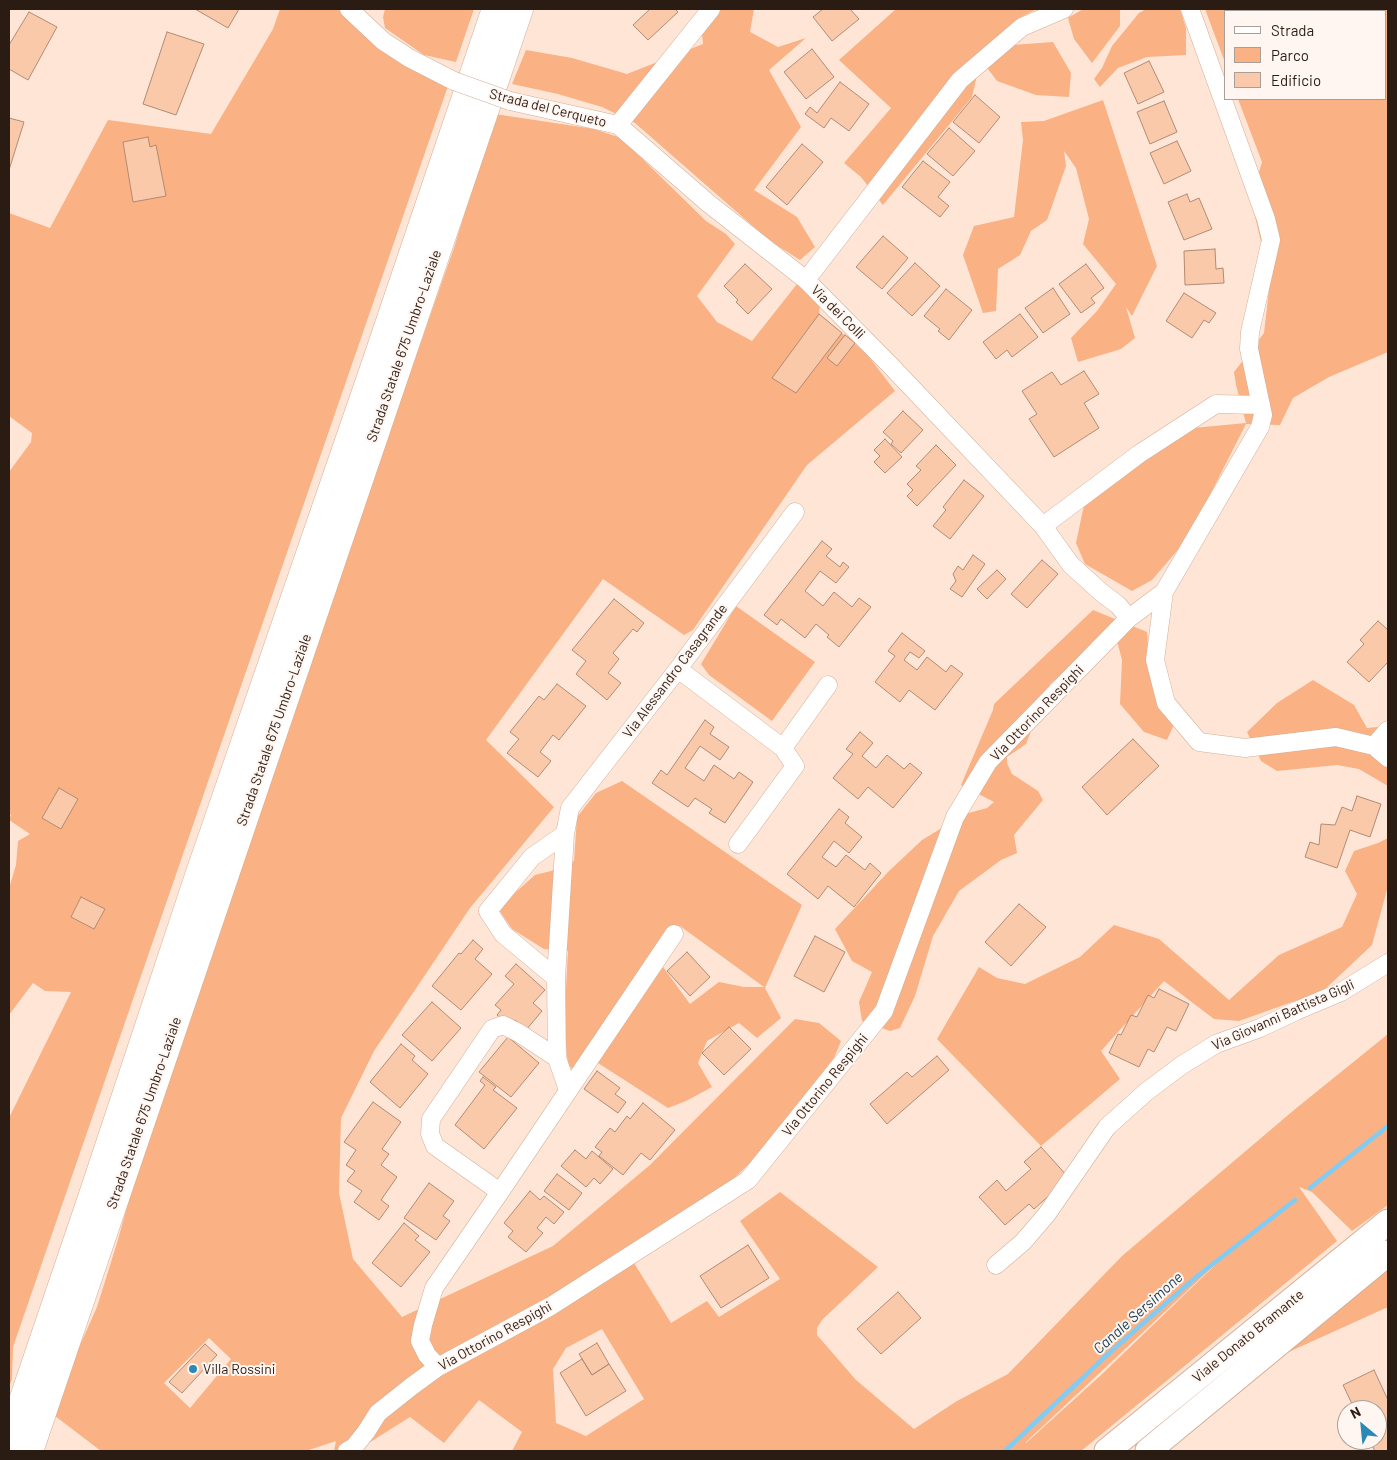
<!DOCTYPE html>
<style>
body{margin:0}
#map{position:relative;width:1397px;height:1460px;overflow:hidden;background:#ffe5d6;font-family:Barlow,sans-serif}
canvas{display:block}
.frame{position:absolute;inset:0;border:10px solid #2b1c13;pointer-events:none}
.legend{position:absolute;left:1224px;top:10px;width:162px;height:90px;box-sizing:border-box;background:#fff6f1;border:1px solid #aa9f98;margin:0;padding:6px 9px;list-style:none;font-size:15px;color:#2b1c13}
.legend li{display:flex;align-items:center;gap:10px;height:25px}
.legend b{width:25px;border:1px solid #aa9f98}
.north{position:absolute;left:1337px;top:1400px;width:50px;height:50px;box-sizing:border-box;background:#fff6f1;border:1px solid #aa9f98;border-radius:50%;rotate:332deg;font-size:14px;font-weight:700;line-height:20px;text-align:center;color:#2b1c13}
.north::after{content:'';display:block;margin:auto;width:18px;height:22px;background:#2a89b5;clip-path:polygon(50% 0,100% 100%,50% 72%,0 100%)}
</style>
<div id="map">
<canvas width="1397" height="1460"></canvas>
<div class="frame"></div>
<ul class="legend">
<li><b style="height:6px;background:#fff"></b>Strada</li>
<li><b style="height:14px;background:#fab183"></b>Parco</li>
<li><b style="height:14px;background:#fac9aa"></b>Edificio</li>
</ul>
<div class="north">N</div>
</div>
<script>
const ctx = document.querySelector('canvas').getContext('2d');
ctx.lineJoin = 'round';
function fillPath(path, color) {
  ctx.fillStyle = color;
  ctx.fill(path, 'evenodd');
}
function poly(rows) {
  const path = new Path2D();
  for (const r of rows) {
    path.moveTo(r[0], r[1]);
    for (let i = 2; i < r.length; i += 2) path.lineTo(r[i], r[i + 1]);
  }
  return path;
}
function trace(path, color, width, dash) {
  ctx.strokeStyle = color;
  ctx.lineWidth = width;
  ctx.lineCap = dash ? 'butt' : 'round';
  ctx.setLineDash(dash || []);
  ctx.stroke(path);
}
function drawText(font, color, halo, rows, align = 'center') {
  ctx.font = font + ' Barlow,sans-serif';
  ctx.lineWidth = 4;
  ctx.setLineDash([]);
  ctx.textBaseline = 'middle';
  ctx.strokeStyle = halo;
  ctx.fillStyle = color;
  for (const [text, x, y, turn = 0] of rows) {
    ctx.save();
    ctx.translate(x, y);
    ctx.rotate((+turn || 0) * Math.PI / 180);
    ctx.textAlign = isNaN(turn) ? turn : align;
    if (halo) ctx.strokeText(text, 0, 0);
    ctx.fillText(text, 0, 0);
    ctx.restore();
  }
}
fillPath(poly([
 [280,9,341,9,449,83,13,1347,12,1379,9,1387,9,1118,71,992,45,991,33,983,9,1015,9,908,10,885,16,865,18,841,30,834,9,820,11,815,9,813,9,472,31,442,32,433,9,416,9,213,50,228,108,120,211,134,273,29],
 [385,9,474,9,456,62,424,55,385,28,383,17],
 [720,9,754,9,750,32,778,47,806,38,769,70,801,127,754,190,797,217,815,247,800,260,770,241,635,123,602,107,558,94,512,84,526,50,572,58,627,74,703,44,702,33],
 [896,9,1037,9,1019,18,983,49,972,97,883,205,861,177,844,163,891,108,839,60],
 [1083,9,1120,9,1120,26,1092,63,1074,39,1068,18],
 [1146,9,1180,9,1186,28,1186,55,1147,57,1118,68,1100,87,1094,79,1102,68,1112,46,1139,13],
 [1205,9,1388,9,1388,352,1329,377,1293,398,1280,425,1246,424,1188,538,1152,580,1132,591,1085,564,1076,543,1084,505,1109,485,1193,428,1246,423,1236,385,1234,372,1264,333,1270,281,1251,199,1262,162,1238,99,1386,99,1386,11,1226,11,1226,65],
 [1053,42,1071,73,1069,97,1036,95,997,81,985,65,1012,45],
 [1103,100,1157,266,1132,316,1126,307,1135,338,1121,349,1078,362,1071,338,1097,311,1116,284,1083,244,1089,219,1076,168,1064,151,1066,166,1047,220,1031,231,1020,255,998,269,996,311,983,313,963,255,974,226,1014,217,1023,140,1021,122,1044,121],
 [495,114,594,129,621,138,706,221,726,234,735,244,697,296,717,322,752,341,797,284,820,305,819,314,866,353,895,391,807,465,693,630,684,635,603,579,486,740,554,807,470,908,374,1051,341,1118,339,1193,353,1259,402,1317,553,1246,650,1165,795,1019,819,1023,841,1041,834,1058,752,1161,727,1185,634,1263,671,1323,707,1301,719,1317,780,1279,740,1221,780,1192,878,1267,822,1320,817,1328,817,1335,856,1380,914,1429,957,1401,1008,1374,1122,1256,1294,1110,1388,1034,1388,1205,1352,1231,1312,1192,1299,1187,1337,1241,1081,1451,512,1451,522,1432,479,1400,444,1443,410,1417,356,1451,334,1451,336,1441,306,1451,101,1451,55,1416,73,1361,97,1307,117,1243,165,1070,454,248],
 [1235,1246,1100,1376,1026,1443,1026,1442],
 [602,1329,644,1399,586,1436,556,1423,553,1369,566,1348],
 [209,1338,231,1359,190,1408,164,1383],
 [736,606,815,662,772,721,709,675,701,664],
 [1093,610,1147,632,1150,671,1175,722,1167,740,1144,732,1120,704,1122,660,1117,641,1090,650,1050,684,1026,744,1007,757,1007,763,1012,774,1038,791,1043,800,1014,835,1017,853,1001,860,959,891,933,936,915,996,900,1028,890,1031,862,1021,859,1002,872,972,852,961,835,929,888,872,922,840,965,814,987,808,994,802,961,785,993,710,994,704],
 [1313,680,1354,705,1367,728,1388,726,1388,786,1359,769,1337,765,1277,771,1261,761,1247,732,1277,703],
 [622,781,802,905,765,988,781,1018,757,1038,739,1023,707,1041,698,1063,712,1087,686,1101,668,1108,598,1063,663,967,690,1004,719,982,744,987,764,987,680,926,668,929,574,1070,568,1065,564,1024,568,951,544,949,512,929,499,910,508,899,535,875,551,871,574,861,577,817,596,793],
 [1388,838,1388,886,1372,945,1323,991,1239,1021,1214,1019,1164,981,1101,1051,1120,1079,1041,1146,937,1039,979,967,997,978,1025,984,1080,957,1114,925,1159,939,1229,1000,1279,955,1342,927,1357,894,1345,871,1354,851,1378,843],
 [1388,1262,1388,1307,1282,1355]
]), '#fab183');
trace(poly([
 [1310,1188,1388,1126],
 [1005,1451,1108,1354,1195,1278,1295,1200]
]), '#82ccf4', 4.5);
const building = poly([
 [195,9,239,9,228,28,195,9],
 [650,9,675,9,678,12,648,40,633,25,650,9],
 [823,9,850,9,859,19,832,41,813,17,823,9],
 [29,12,57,27,28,80,9,69,9,45,29,12],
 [167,32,204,44,176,115,143,104,167,32],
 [812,49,834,77,806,99,784,72,812,49],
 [1149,61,1164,92,1138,104,1124,73,1149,61],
 [840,82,869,104,849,131,831,118,824,128,805,114,810,107,817,113,840,82],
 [975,95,1000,117,979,143,953,122,975,95],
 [1164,101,1177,132,1150,144,1137,112,1164,101],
 [9,118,24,122,9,170,9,118],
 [949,128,975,151,953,176,927,154,949,128],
 [148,137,150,147,156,145,166,196,133,202,123,142,148,137],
 [1177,141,1191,171,1164,184,1150,153,1177,141],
 [802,144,823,162,787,205,766,187,802,144],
 [923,161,950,182,938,197,949,206,940,217,902,187,923,161],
 [1187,194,1190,202,1199,198,1212,229,1184,240,1168,202,1187,194],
 [883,236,908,258,882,289,856,267,883,236],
 [1215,249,1216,269,1223,268,1224,283,1185,285,1184,251,1215,249],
 [915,263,940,286,912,316,887,293,915,263],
 [745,264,772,289,748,314,736,302,738,300,724,286,745,264],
 [1086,264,1104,288,1091,298,1095,303,1081,313,1059,284,1086,264],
 [1053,288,1070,314,1043,333,1025,308,1053,288],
 [946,289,972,310,949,340,938,331,940,329,924,316,946,289],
 [1184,293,1216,313,1209,323,1204,320,1192,338,1166,321,1184,293],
 [819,314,842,333,796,393,772,378,819,314],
 [1020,314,1038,337,1012,357,1007,350,996,359,983,342,1020,314],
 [845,335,855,343,837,366,827,358,845,335],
 [1084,371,1099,394,1084,403,1099,428,1054,457,1029,419,1037,414,1022,391,1052,372,1061,385,1084,371],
 [903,411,923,430,901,453,891,444,893,441,883,432,903,411],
 [885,439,902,457,885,473,874,462,880,456,874,450,885,439],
 [936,445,956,465,917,506,907,496,913,490,907,484,921,470,916,466,936,445],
 [964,480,984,496,950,539,933,526,946,510,943,507,964,480],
 [822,541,832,549,826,556,840,567,843,562,849,567,836,583,820,571,805,591,823,606,834,592,852,607,859,598,871,607,839,647,827,637,829,635,816,624,805,638,781,619,777,625,764,615,822,541],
 [973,555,985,564,962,597,950,589,956,581,953,574,958,566,963,570,973,555],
 [1042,560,1058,574,1027,608,1011,594,1042,560],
 [997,570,1006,579,987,599,977,589,997,570],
 [614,599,644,623,637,632,633,629,613,653,619,659,608,673,621,683,607,700,576,674,586,661,572,650,614,599],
 [1378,621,1388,630,1388,662,1369,682,1347,662,1364,644,1360,640,1378,621],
 [902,633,925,651,919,658,910,652,904,660,917,670,927,657,946,672,951,665,963,674,935,710,909,690,900,702,875,682,895,656,888,651,902,633],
 [557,684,586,706,559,740,553,735,540,752,551,761,538,777,507,753,519,739,510,732,539,696,544,700,557,684],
 [705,720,714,727,710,734,729,747,720,760,700,746,685,768,704,781,714,765,734,779,739,772,753,782,725,823,709,813,712,809,695,798,688,807,652,783,661,770,667,775,705,720],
 [860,732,873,743,862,756,876,768,887,755,904,769,910,763,922,773,893,808,868,787,858,799,833,778,853,754,846,749,860,732],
 [1133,739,1159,766,1107,815,1082,787,1133,739],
 [59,788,78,799,61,829,42,818,59,788],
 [1357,796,1381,804,1370,837,1350,830,1337,868,1305,857,1310,842,1319,845,1321,824,1335,825,1342,807,1352,811,1357,796],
 [839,809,849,817,845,823,862,837,849,853,834,841,822,857,836,867,846,855,865,870,870,863,881,873,854,907,828,886,818,899,787,874,839,809],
 [81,897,105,909,94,929,71,917,81,897],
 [1019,904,1046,927,1011,966,985,942,1019,904],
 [815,936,845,952,824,992,794,976,815,936],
 [473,940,483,949,475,959,492,974,461,1010,432,986,459,953,461,954,473,940],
 [687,952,710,977,690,996,667,971,687,952],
 [516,964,545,990,533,1003,542,1011,526,1030,515,1020,510,1026,497,1015,501,1010,495,1005,514,984,505,976,516,964],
 [1159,989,1189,1004,1176,1031,1167,1027,1154,1052,1148,1049,1139,1067,1109,1053,1118,1034,1121,1035,1131,1015,1137,1017,1148,995,1154,998,1159,989],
 [432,1002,461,1028,432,1061,402,1035,432,1002],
 [729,1027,751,1049,724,1075,702,1053,729,1027],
 [508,1037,539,1063,511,1097,479,1072,508,1037],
 [401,1044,415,1056,412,1060,428,1074,400,1108,370,1082,401,1044],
 [937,1056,949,1070,887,1124,870,1104,907,1072,912,1077,937,1056],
 [597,1071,620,1088,615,1094,626,1102,618,1113,584,1089,597,1071],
 [483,1077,496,1087,493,1090,517,1108,484,1149,455,1125,485,1085,480,1081,483,1077],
 [373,1102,401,1122,382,1149,389,1154,381,1165,397,1177,381,1200,389,1206,379,1220,354,1202,362,1191,347,1181,355,1171,346,1165,356,1150,344,1142,373,1102],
 [643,1103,675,1130,650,1160,641,1153,623,1175,599,1156,602,1152,595,1147,610,1128,615,1132,627,1116,630,1119,643,1103],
 [1041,1147,1069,1178,1034,1209,1029,1204,1005,1225,979,1197,997,1180,1006,1191,1031,1169,1024,1162,1041,1147],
 [575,1150,586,1159,592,1151,613,1169,600,1184,594,1178,586,1187,561,1166,575,1150],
 [557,1174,582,1193,569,1210,544,1191,557,1174],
 [429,1183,454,1201,443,1216,450,1221,436,1240,404,1218,429,1183],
 [530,1191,540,1200,544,1196,564,1212,554,1224,546,1217,537,1228,543,1233,526,1252,508,1237,513,1231,504,1223,530,1191],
 [404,1223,419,1236,415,1240,430,1252,401,1287,372,1263,404,1223],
 [748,1245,769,1278,721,1308,700,1276,748,1245],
 [898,1292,921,1318,881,1354,857,1329,898,1292],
 [597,1343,609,1364,592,1375,579,1354,597,1343],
 [205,1344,217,1355,182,1393,169,1382,205,1344],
 [582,1359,592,1375,609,1364,626,1391,586,1416,560,1373,582,1359],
 [1374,1370,1388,1400,1388,1451,1375,1451,1369,1440,1377,1440,1377,1410,1355,1410,1343,1385,1374,1370]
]);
fillPath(building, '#fac9aa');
trace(building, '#b18b74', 1);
const street = poly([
 [349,9,383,41,409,58,454,81],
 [510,101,618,125,708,203,806,280,890,365,1043,526,1071,565,1102,593,1118,605,1129,618],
 [618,125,711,9],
 [806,280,960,80,1022,27,1064,9],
 [1043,526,1139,454,1216,404,1261,405],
 [1164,592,1155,660,1166,703,1199,742,1245,748,1336,737,1374,746,1388,758],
 [678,669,783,748,828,685],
 [1374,746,1388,730],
 [738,844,795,766,783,748],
 [556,978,503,934,488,911,532,857,565,834],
 [568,1090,557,1058,556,978,565,834,570,808,678,669,795,512],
 [500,1192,435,1146,430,1134,431,1119,492,1029,503,1025,519,1033,557,1058],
 [996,1265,1023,1242,1047,1214,1107,1127,1146,1092,1182,1065,1216,1044,1260,1028,1296,1011,1341,992,1388,963],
 [438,1367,427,1355,420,1341,423,1325,434,1288,500,1192,674,934],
 [347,1451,354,1447,366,1432,378,1413,412,1386,438,1367,551,1306,748,1180,884,1011,955,817,988,762,1129,618,1164,592,1260,427,1263,415,1249,349,1250,332,1271,240,1266,219,1190,9]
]);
const secondary = poly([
 [1107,1451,1388,1222],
 [1148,1451,1388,1253]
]);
const highway = poly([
 [9,1442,92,1198,200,873,375,366,496,9],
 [29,1451,519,9]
]);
trace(street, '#d5ae96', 19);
trace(secondary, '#d5ae96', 27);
trace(highway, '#d5ae96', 29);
trace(street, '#fff', 18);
trace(secondary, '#fff', 25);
trace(highway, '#fff', 28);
const streetBridge = poly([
 [454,81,510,101]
]);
trace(streetBridge, '#d5ae96', 19, []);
trace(streetBridge, '#fff', 18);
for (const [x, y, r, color] of [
 [193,1369,5,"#2a89b5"]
]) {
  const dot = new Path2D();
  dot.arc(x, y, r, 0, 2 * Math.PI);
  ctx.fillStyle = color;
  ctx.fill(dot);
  trace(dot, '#fff6f1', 2);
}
drawText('14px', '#2b1c13', '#fff6f1', [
 ["Strada del Cerqueto",548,108,14],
 ["Via dei Colli",838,312,45],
 ["Strada Statale 675 Umbro-Laziale",404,346,-71],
 ["Via Alessandro Casagrande",675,671,-53],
 ["Via Ottorino Respighi",1037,713,-46],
 ["Strada Statale 675 Umbro-Laziale",274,730,-71],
 ["Via Giovanni Battista Gigli",1283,1015,-24],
 ["Via Ottorino Respighi",825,1085,-51],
 ["Strada Statale 675 Umbro-Laziale",144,1113,-71],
 ["Via Ottorino Respighi",495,1336,-29],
 ["Viale Donato Bramante",1248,1336,-39]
]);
drawText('14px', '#2b1c13', '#fff6f1', [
 ["Villa Rossini",203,1369]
], 'left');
drawText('italic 15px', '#143e53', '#fff6f1', [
 ["Canale Sersimone",1138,1313,-42]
]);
</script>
